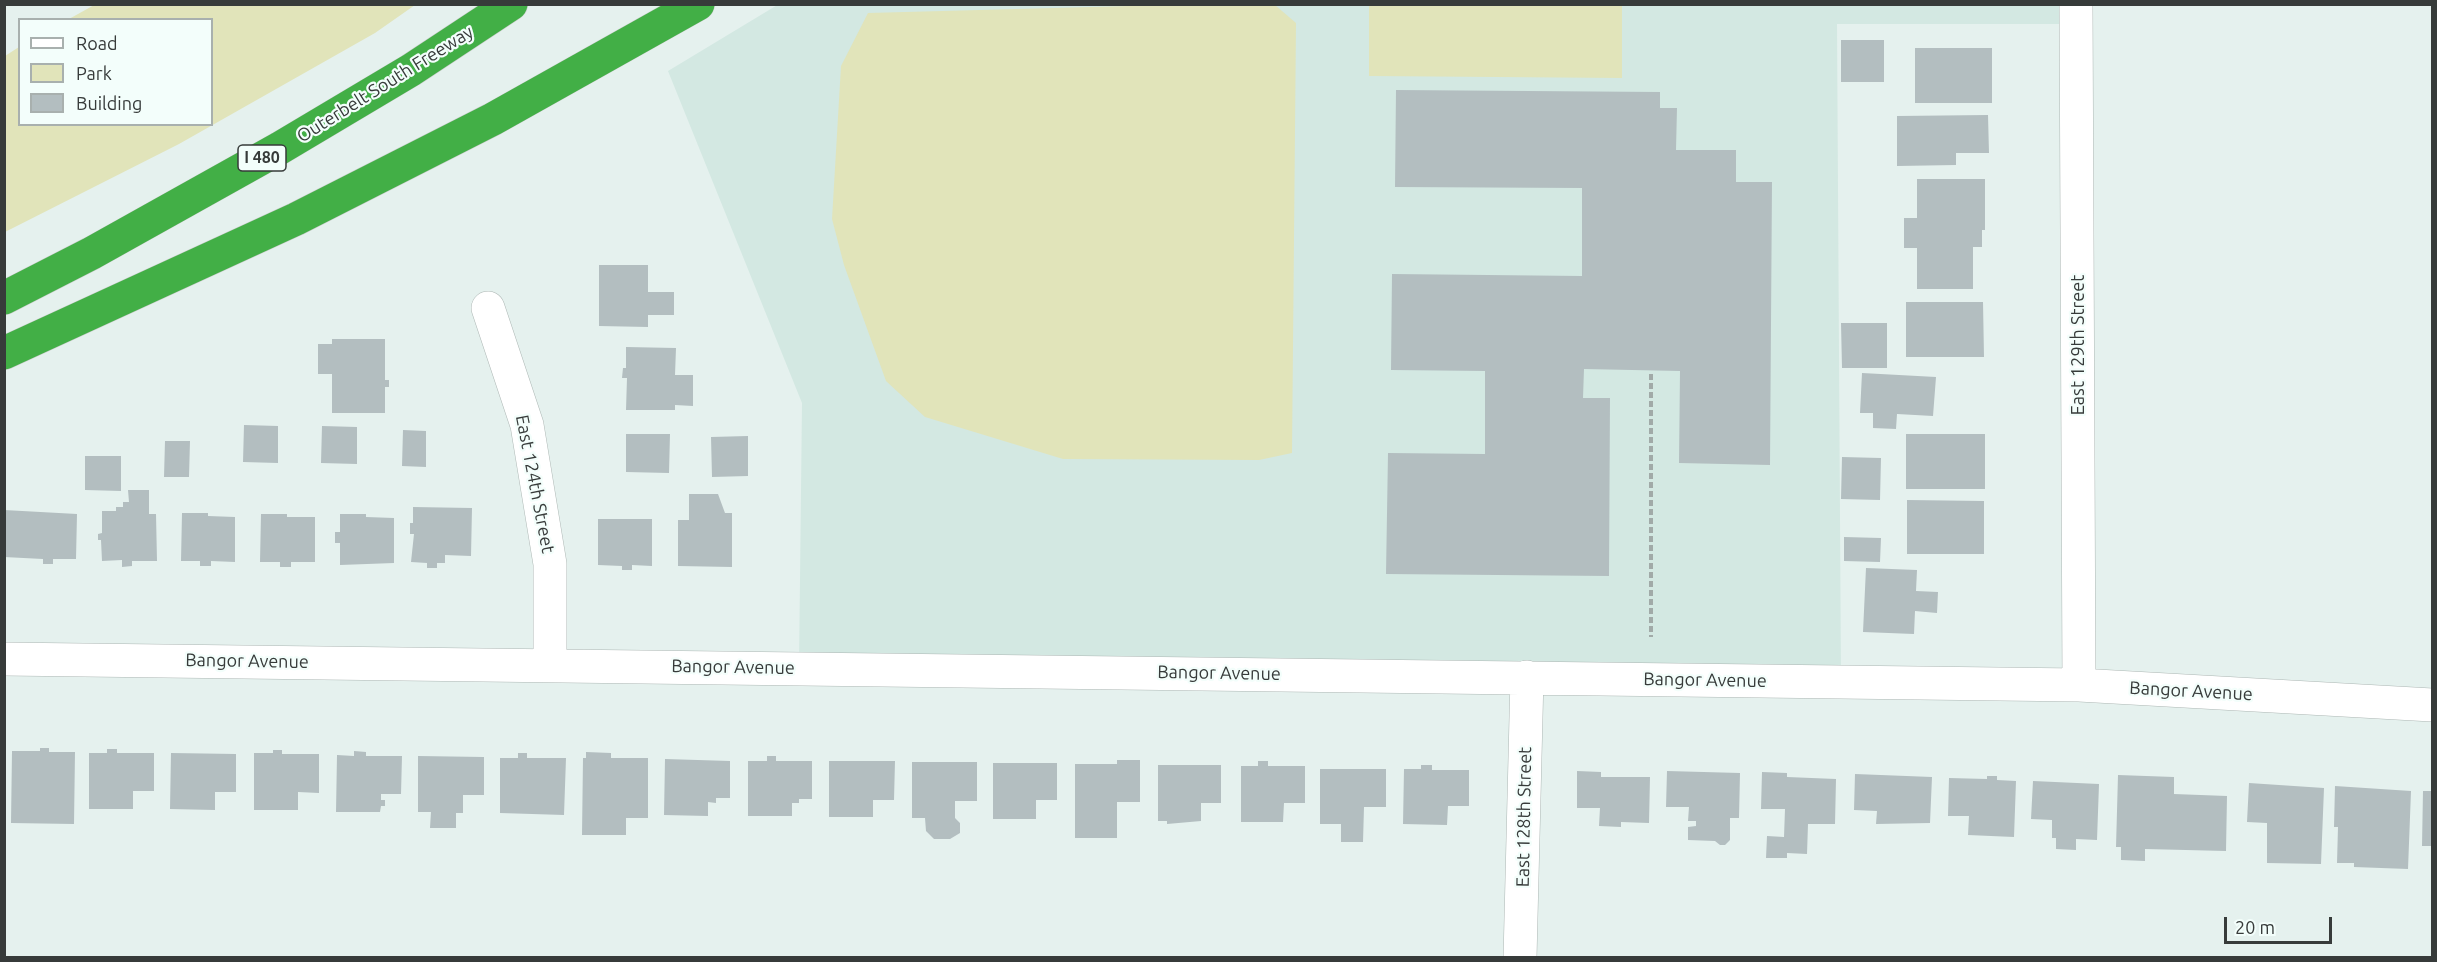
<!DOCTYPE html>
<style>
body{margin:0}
#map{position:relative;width:2437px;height:962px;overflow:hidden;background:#e5f1ee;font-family:Ubuntu,sans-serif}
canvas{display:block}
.frame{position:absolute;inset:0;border:6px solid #373b3a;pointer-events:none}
.legend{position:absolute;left:18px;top:18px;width:195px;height:108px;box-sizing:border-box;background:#f3fefb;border:2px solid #a8b0ae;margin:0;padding:8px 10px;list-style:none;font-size:18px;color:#373b3a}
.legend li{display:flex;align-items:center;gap:12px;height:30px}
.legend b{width:30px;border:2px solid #a8b0ae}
.scale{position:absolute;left:2224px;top:917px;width:108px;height:27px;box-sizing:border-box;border:3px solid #373b3a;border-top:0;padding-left:8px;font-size:18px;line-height:21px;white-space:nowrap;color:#373b3a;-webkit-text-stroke:4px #f3fefb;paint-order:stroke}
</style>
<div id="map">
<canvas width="2437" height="962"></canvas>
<div class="frame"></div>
<ul class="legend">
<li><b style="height:8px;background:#fff"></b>Road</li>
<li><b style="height:16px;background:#e1e4ba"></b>Park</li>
<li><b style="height:16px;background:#b3bec0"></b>Building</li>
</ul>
<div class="scale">20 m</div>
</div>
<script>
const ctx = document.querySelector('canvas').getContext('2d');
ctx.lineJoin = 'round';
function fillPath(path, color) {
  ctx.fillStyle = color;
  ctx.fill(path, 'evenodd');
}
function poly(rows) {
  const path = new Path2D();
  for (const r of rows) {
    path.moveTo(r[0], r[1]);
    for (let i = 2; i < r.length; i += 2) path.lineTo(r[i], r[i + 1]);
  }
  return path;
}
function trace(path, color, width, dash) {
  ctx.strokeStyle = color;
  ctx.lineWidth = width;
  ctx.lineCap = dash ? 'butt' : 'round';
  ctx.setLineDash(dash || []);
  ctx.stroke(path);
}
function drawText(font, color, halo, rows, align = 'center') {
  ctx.font = font + ' Ubuntu,sans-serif';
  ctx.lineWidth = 4.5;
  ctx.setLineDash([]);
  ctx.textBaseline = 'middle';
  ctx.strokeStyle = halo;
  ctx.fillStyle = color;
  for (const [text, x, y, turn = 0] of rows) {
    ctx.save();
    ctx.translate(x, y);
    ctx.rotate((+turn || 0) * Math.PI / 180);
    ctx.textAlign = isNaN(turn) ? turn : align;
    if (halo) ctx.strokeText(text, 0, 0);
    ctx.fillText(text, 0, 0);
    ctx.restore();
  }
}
fillPath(poly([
 [779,4,2076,5,2076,24,1837,24,1841,682,799,668,802,403,668,71]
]), '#d3e8e2');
fillPath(poly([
 [96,4,415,4,415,5,375,33,179,144,5,232,5,56,19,47,20,124,212,124,212,20,69,19],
 [1203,4,1275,5,1296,23,1292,453,1259,460,1063,459,925,417,886,381,844,265,832,219,841,66,868,13],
 [1369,5,1622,5,1622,78,1369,76]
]), '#e1e4ba');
fillPath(poly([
 [1841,40,1884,40,1884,82,1841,82],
 [1915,48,1992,48,1992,103,1915,103],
 [1396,90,1660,92,1660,108,1677,108,1676,150,1736,150,1736,182,1772,182,1770,465,1679,463,1680,371,1584,369,1583,398,1610,398,1609,576,1386,574,1388,453,1485,454,1485,371,1391,370,1392,274,1582,276,1582,188,1395,187],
 [1988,115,1989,153,1956,153,1956,165,1897,166,1897,116],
 [1917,179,1985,179,1985,230,1982,230,1982,247,1973,247,1973,289,1917,289,1917,248,1904,248,1904,218,1917,218],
 [599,265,648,265,648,292,674,292,674,315,648,315,648,327,599,326],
 [1906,302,1983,302,1984,357,1906,357],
 [1841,323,1887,323,1887,368,1842,368],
 [332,339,385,339,385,380,389,380,389,387,385,387,385,413,332,413,332,374,318,374,318,344,332,344],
 [626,347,676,348,675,375,693,375,693,406,675,405,675,410,626,410,627,378,622,378,623,368,626,368],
 [1862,373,1936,377,1933,416,1897,414,1896,429,1873,428,1873,413,1860,413],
 [244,425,278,426,278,463,243,462],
 [322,426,357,427,357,464,321,463],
 [403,430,426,431,426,467,402,466],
 [626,434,670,434,669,473,626,472],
 [1906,434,1985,434,1985,489,1906,489],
 [748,436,748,476,712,477,711,437],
 [165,441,190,441,189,477,164,477],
 [85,456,121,456,121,491,85,490],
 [1842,457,1881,458,1880,500,1841,499],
 [128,490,149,490,149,514,156,514,157,561,132,561,132,566,122,567,122,560,102,561,101,540,98,540,98,534,102,533,102,511,116,511,116,507,123,507,123,502,129,502],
 [689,494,718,494,725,513,732,513,732,567,678,566,678,520,689,520],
 [1907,500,1984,501,1984,554,1907,554],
 [413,507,472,508,471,556,445,555,445,563,437,563,437,568,427,568,427,563,411,562,414,534,410,534,410,523,413,523],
 [4,510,77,514,76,559,53,559,53,564,43,564,43,559,4,557],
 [182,513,208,513,208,516,235,517,235,562,211,561,211,566,200,566,200,561,181,561],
 [261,514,287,514,287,517,315,517,315,562,291,562,291,567,280,567,280,562,260,562],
 [340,514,366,514,366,517,394,518,394,563,340,565,340,543,335,543,335,532,340,532],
 [598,519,652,519,652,566,632,565,632,570,622,570,622,566,598,565],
 [1844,537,1881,538,1880,562,1844,561],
 [1866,568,1917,570,1916,591,1938,592,1937,613,1915,611,1914,634,1863,632],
 [40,748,49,748,49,752,75,752,74,824,11,823,12,751,40,751],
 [107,749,117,749,117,753,154,753,154,791,133,791,133,809,89,809,89,753,107,753],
 [273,750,282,750,282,754,319,754,319,793,298,792,298,810,254,810,254,753,273,753],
 [354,751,366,752,366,756,402,756,401,794,381,794,381,800,385,800,385,806,381,806,380,812,336,812,337,755,354,756],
 [586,752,611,753,611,758,648,758,648,818,626,818,626,835,582,835,583,758,586,758],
 [171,753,236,754,236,792,215,792,215,810,170,809],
 [518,753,527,753,527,758,566,758,564,815,500,813,500,758,518,758],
 [418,756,484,757,484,795,463,795,463,813,456,813,456,828,430,828,431,812,418,812],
 [767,756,776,756,776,761,812,761,812,799,799,799,799,803,792,803,792,816,748,816,748,761,767,761],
 [665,759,730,761,730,798,716,798,716,803,708,802,708,816,664,815],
 [1117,760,1140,760,1140,802,1117,802,1117,838,1075,838,1075,764,1117,764],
 [829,761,895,761,894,800,873,800,873,817,829,817],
 [1258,761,1268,761,1268,766,1305,766,1305,803,1284,803,1283,822,1241,822,1241,766,1258,766],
 [912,762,977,762,977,801,955,801,955,818,960,823,960,833,950,839,934,839,926,831,925,818,912,818],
 [993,763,1057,763,1057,800,1036,800,1036,819,993,819],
 [1158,765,1221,765,1221,803,1201,803,1201,821,1167,824,1167,821,1158,821],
 [1421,765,1432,765,1432,770,1469,770,1469,806,1448,806,1447,825,1403,824,1404,769,1421,769],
 [1320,769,1386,769,1386,807,1364,807,1363,842,1341,842,1341,824,1320,824],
 [1577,771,1601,772,1601,777,1650,777,1649,823,1621,822,1621,827,1599,826,1600,808,1577,808],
 [1667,771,1740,773,1739,818,1730,818,1730,840,1725,845,1720,845,1715,841,1688,840,1688,827,1696,826,1696,821,1688,821,1689,807,1666,807],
 [1762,772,1787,773,1787,777,1836,779,1835,824,1808,824,1807,854,1787,853,1787,858,1766,858,1767,836,1784,837,1785,809,1761,809],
 [1855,774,1932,777,1930,823,1876,824,1877,811,1854,810],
 [2118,775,2174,777,2174,794,2227,796,2226,851,2145,849,2145,861,2121,860,2121,847,2116,847],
 [1987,776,1997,776,1997,780,2016,781,2014,837,1968,835,1969,816,1948,816,1949,778,1987,779],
 [2033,781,2099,784,2097,840,2076,839,2076,850,2056,849,2056,838,2052,838,2052,820,2031,819],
 [2249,783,2324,788,2321,864,2267,863,2267,823,2247,822],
 [2335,786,2411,791,2408,869,2354,867,2354,863,2337,863,2338,827,2334,827],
 [2423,791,2432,791,2432,846,2422,846]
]), '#b3bec0');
const minor = poly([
 [2076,4,2079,685],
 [488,308,527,425,550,564,550,664],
 [4,659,2079,685,2432,705],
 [1520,958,1527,677]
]);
const motorway = poly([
 [4,298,92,253,280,148,411,70,511,4],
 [4,353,296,219,493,119,698,4]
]);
trace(minor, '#adb7b4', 34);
trace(motorway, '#cbcccc', 34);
trace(poly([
 [1651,374,1651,637]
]), '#a1aaa8', 4, [6, 3]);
trace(minor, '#fff', 33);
trace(motorway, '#42af46', 33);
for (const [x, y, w] of [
 [262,158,48]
]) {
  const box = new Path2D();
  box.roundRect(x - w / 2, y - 13, w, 26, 4.5);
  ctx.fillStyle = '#f3fefb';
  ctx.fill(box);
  trace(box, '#373b3a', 1.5);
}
drawText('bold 16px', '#373b3a', null, [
 ["I 480",262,158]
]);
drawText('18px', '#373b3a', '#f3fefb', [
 ["Outerbelt South Freeway",385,84,-32],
 ["East 129th Street",2078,345,-90],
 ["East 124th Street",535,484,79],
 ["Bangor Avenue",247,661,1],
 ["Bangor Avenue",733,667,1],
 ["Bangor Avenue",1219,673,1],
 ["Bangor Avenue",1705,680,1],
 ["Bangor Avenue",2191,691,3],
 ["East 128th Street",1524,817,-89]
]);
</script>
